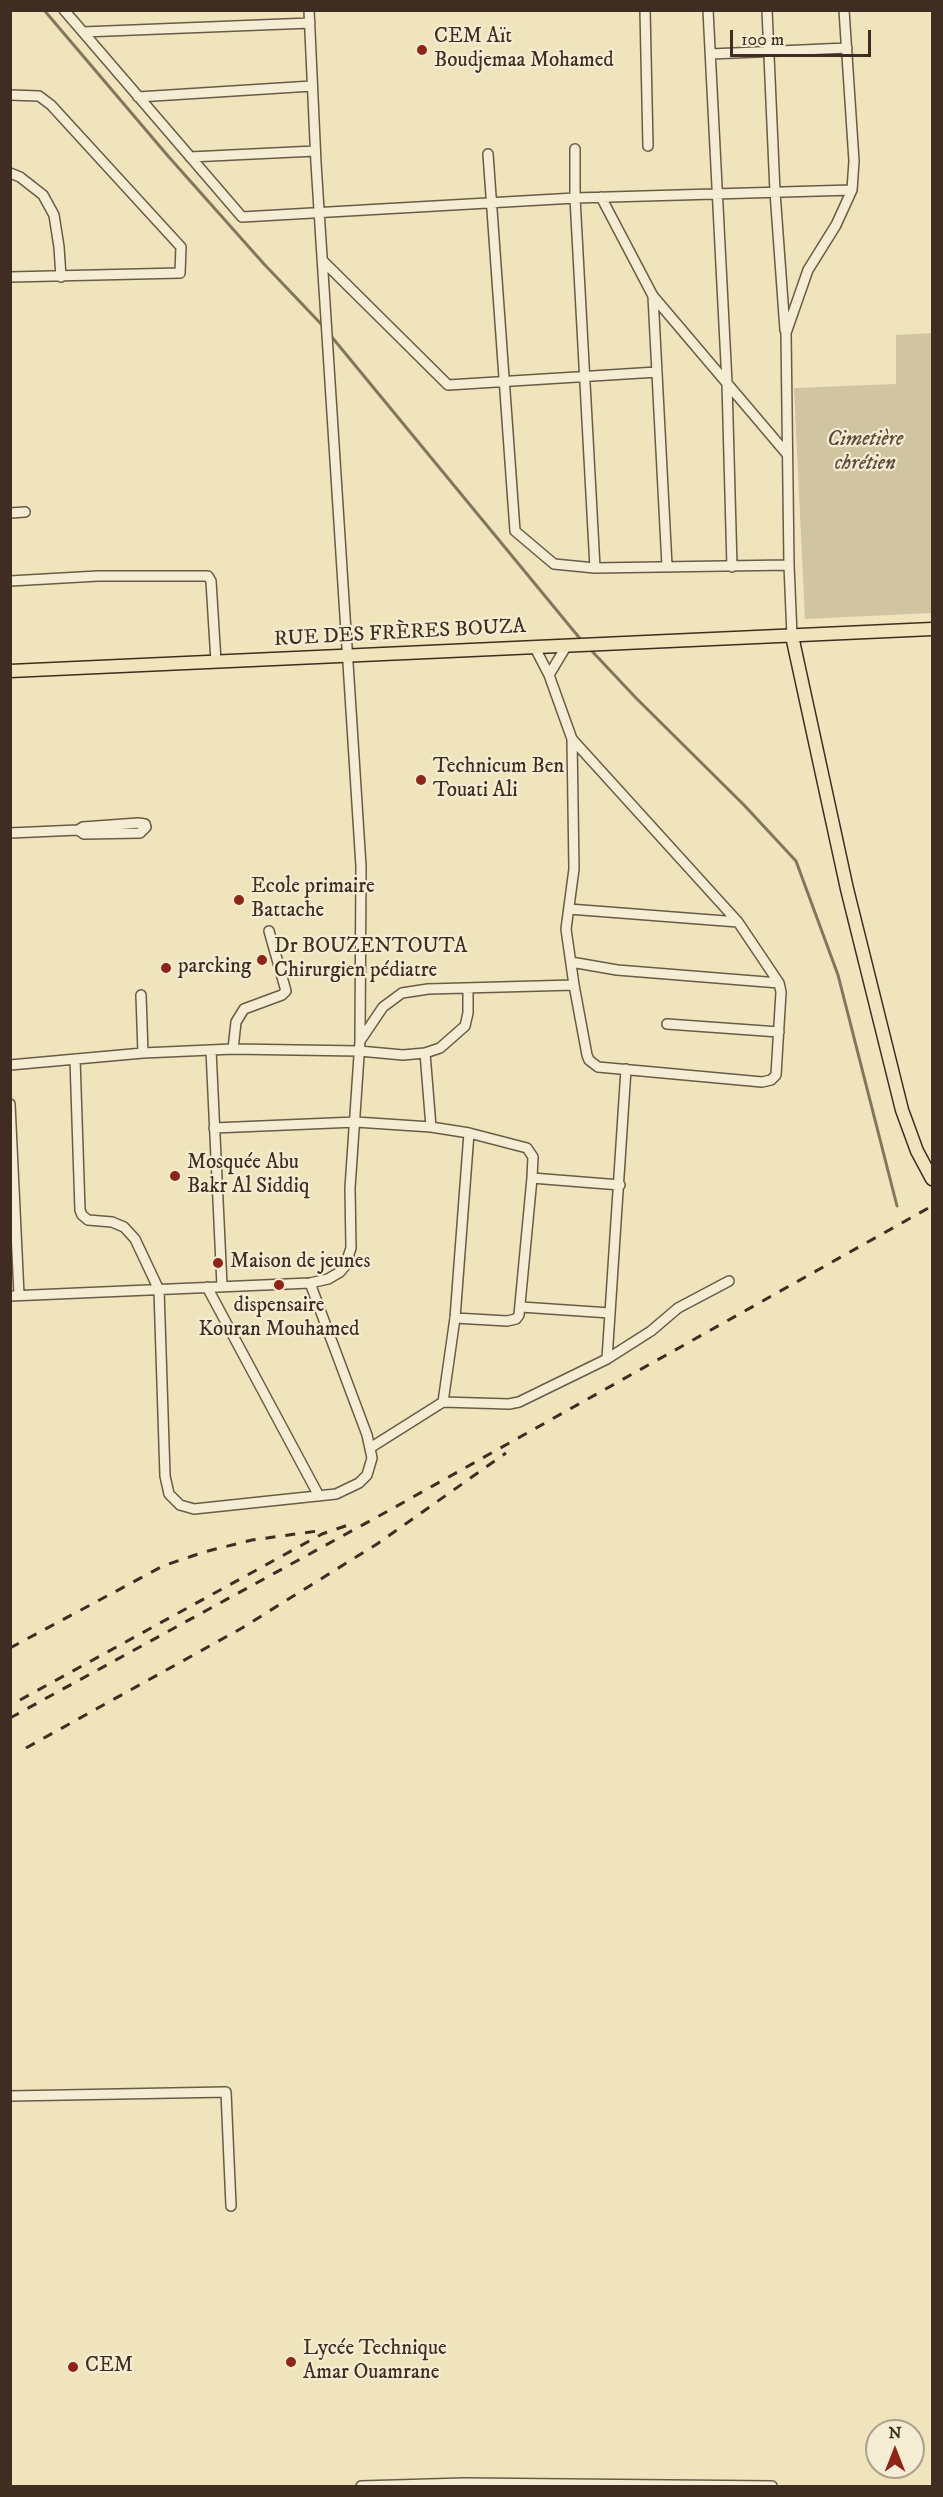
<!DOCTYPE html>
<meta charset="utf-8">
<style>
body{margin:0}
#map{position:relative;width:943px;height:2497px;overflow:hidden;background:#efe4bb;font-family:"IM FELL DW Pica",serif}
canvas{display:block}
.frame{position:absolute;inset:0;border:12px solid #3e2d20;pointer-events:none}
.north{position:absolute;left:865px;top:2419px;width:60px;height:60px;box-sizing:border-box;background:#f5edd3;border:2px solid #aca08b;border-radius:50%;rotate:0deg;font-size:16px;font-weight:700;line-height:24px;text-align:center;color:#3e2d20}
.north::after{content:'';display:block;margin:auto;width:21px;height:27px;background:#8f2418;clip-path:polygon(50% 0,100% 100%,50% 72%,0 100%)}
.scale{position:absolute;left:730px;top:30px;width:141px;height:27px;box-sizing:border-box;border:3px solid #3e2d20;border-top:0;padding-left:8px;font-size:18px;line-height:21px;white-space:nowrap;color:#3e2d20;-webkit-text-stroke:4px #f5edd3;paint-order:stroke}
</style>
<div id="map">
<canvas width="943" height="2497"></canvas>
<div class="frame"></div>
<div class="north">N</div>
<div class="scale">100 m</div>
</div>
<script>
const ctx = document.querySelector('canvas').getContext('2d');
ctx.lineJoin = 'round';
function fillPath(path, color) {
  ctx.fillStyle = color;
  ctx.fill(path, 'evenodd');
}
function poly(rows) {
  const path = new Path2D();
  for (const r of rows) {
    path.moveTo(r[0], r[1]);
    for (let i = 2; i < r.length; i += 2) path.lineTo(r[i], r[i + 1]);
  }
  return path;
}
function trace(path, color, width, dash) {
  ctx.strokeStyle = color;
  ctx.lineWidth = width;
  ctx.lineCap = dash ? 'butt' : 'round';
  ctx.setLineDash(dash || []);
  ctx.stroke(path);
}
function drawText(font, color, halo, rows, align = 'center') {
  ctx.font = font + ' "IM FELL DW Pica",serif';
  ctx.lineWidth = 4.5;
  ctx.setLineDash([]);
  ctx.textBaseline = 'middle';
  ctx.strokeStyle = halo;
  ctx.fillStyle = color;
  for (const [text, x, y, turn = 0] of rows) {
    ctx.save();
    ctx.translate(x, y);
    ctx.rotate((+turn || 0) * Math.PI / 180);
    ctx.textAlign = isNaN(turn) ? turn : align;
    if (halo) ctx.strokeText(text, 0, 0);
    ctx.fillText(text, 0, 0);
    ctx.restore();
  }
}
fillPath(poly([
 [932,333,932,613,805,619,794,388,896,384,896,335]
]), '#d1c5a1');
trace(poly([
 [44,10,168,156,264,264,323,326],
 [331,336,582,641],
 [589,648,636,698,744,805,796,861,838,975,897,1206]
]), '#84765d', 3);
const minor = poly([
 [64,10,242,217,575,198,852,190],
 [309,10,316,163,361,866,360,1039],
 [645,10,648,146],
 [708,10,727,383,732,567],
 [767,10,775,192,785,330],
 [83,32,310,23],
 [711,54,847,48],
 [10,95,39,96,51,105,181,247,180,273,10,277],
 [138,97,312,86],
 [575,149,575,198,595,568],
 [488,154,515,531,554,564,595,568,789,565],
 [190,157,315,151],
 [10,173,20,177,43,195,54,215,59,247,61,277],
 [601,197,653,296,787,454],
 [322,260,448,385,657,372],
 [653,296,667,566],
 [10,513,25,512],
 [10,581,98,576,208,576,211,581,216,662],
 [792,636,789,565,786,333,808,270,836,225,852,190,854,161,844,10],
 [549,675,567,645],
 [572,739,738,922,779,983,781,992,776,1075,771,1080,762,1082,598,1067,589,1060,587,1055,574,985],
 [10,833,78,830,84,834,140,833,146,827,145,824,138,823,83,827,78,830],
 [569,909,738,922],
 [571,962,617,970,779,983],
 [141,995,143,1053],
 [667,1024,779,1032],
 [233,1049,236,1022,244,1009,282,995,286,991,269,931],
 [211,1050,222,1286],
 [425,1053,431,1127],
 [75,1059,80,1210,82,1215,88,1220,112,1222,124,1227,135,1239,159,1290,165,1476,169,1494,180,1505,194,1509,336,1494,359,1483,367,1475,372,1458,367,1435,310,1283],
 [10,1065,143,1053,233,1049,359,1051,403,1055,425,1053,440,1048,465,1026,468,1013,468,989],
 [10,1104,19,1295],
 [214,1128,356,1122,431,1127,469,1133,455,1318,443,1402,509,1404,519,1402,607,1359,626,1069],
 [532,1178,620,1185],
 [207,1287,319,1496],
 [10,1296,310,1283,328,1279,340,1272,345,1266,351,1248,350,1188,360,1041,383,1007,402,993,428,989,574,985,566,929,574,869,572,739,549,675,534,646],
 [521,1307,610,1313],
 [455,1318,507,1321,516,1319,519,1315,532,1178,533,1157,527,1148,469,1133],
 [607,1359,651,1331,678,1308,729,1281],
 [370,1448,443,1402],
 [10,2096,226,2092,231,2206],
 [361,2486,464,2483,772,2486]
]);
const major = poly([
 [792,636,847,889,902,1110,917,1151,932,1179],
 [10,671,932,629]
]);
trace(minor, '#6a5b47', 12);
trace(major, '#3e2d20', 15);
trace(minor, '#f5edd3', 9);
trace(major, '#efe4bb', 12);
trace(poly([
 [10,1648,163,1566,204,1552,252,1540,325,1530],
 [20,1700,322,1534,351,1524],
 [10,1718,388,1511,932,1206],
 [26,1748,242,1628,377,1544,506,1453]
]), '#3e2d20', 3, [10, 10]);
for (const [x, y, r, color] of [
 [422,50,6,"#8f2418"],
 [421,780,6,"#8f2418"],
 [239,900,6,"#8f2418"],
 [262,960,6,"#8f2418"],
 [166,968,6,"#8f2418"],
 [175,1176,6,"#8f2418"],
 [218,1263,6,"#8f2418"],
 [279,1285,6,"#8f2418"],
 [291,2362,6,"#8f2418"],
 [73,2367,6,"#8f2418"]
]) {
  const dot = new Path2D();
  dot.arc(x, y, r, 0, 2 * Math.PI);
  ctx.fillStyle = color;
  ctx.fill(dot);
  trace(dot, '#f5edd3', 2);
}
drawText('21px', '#3e2d20', '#f5edd3', [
 ["CEM Aït",434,38],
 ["Boudjemaa Mohamed",434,62],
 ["Technicum Ben",433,768],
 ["Touati Ali",433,792],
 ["Ecole primaire",251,888],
 ["Battache",251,912],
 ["Dr BOUZENTOUTA",274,948],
 ["Chirurgien pédiatre",274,972],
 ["parcking",178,968],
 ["Mosquée Abu",187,1164],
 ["Bakr Al Siddiq",187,1188],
 ["Maison de jeunes",230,1263],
 ["dispensaire",279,1307,"center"],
 ["Kouran Mouhamed",279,1331,"center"],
 ["Lycée Technique",303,2350],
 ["Amar Ouamrane",303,2374],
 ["CEM",85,2367]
], 'left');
drawText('italic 21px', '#5b4b3a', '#f5edd3', [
 ["Cimetière",865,441],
 ["chrétien",865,465]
]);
drawText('21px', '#3e2d20', '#f5edd3', [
 ["RUE DES FRÈRES BOUZA",400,634,-3]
]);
</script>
